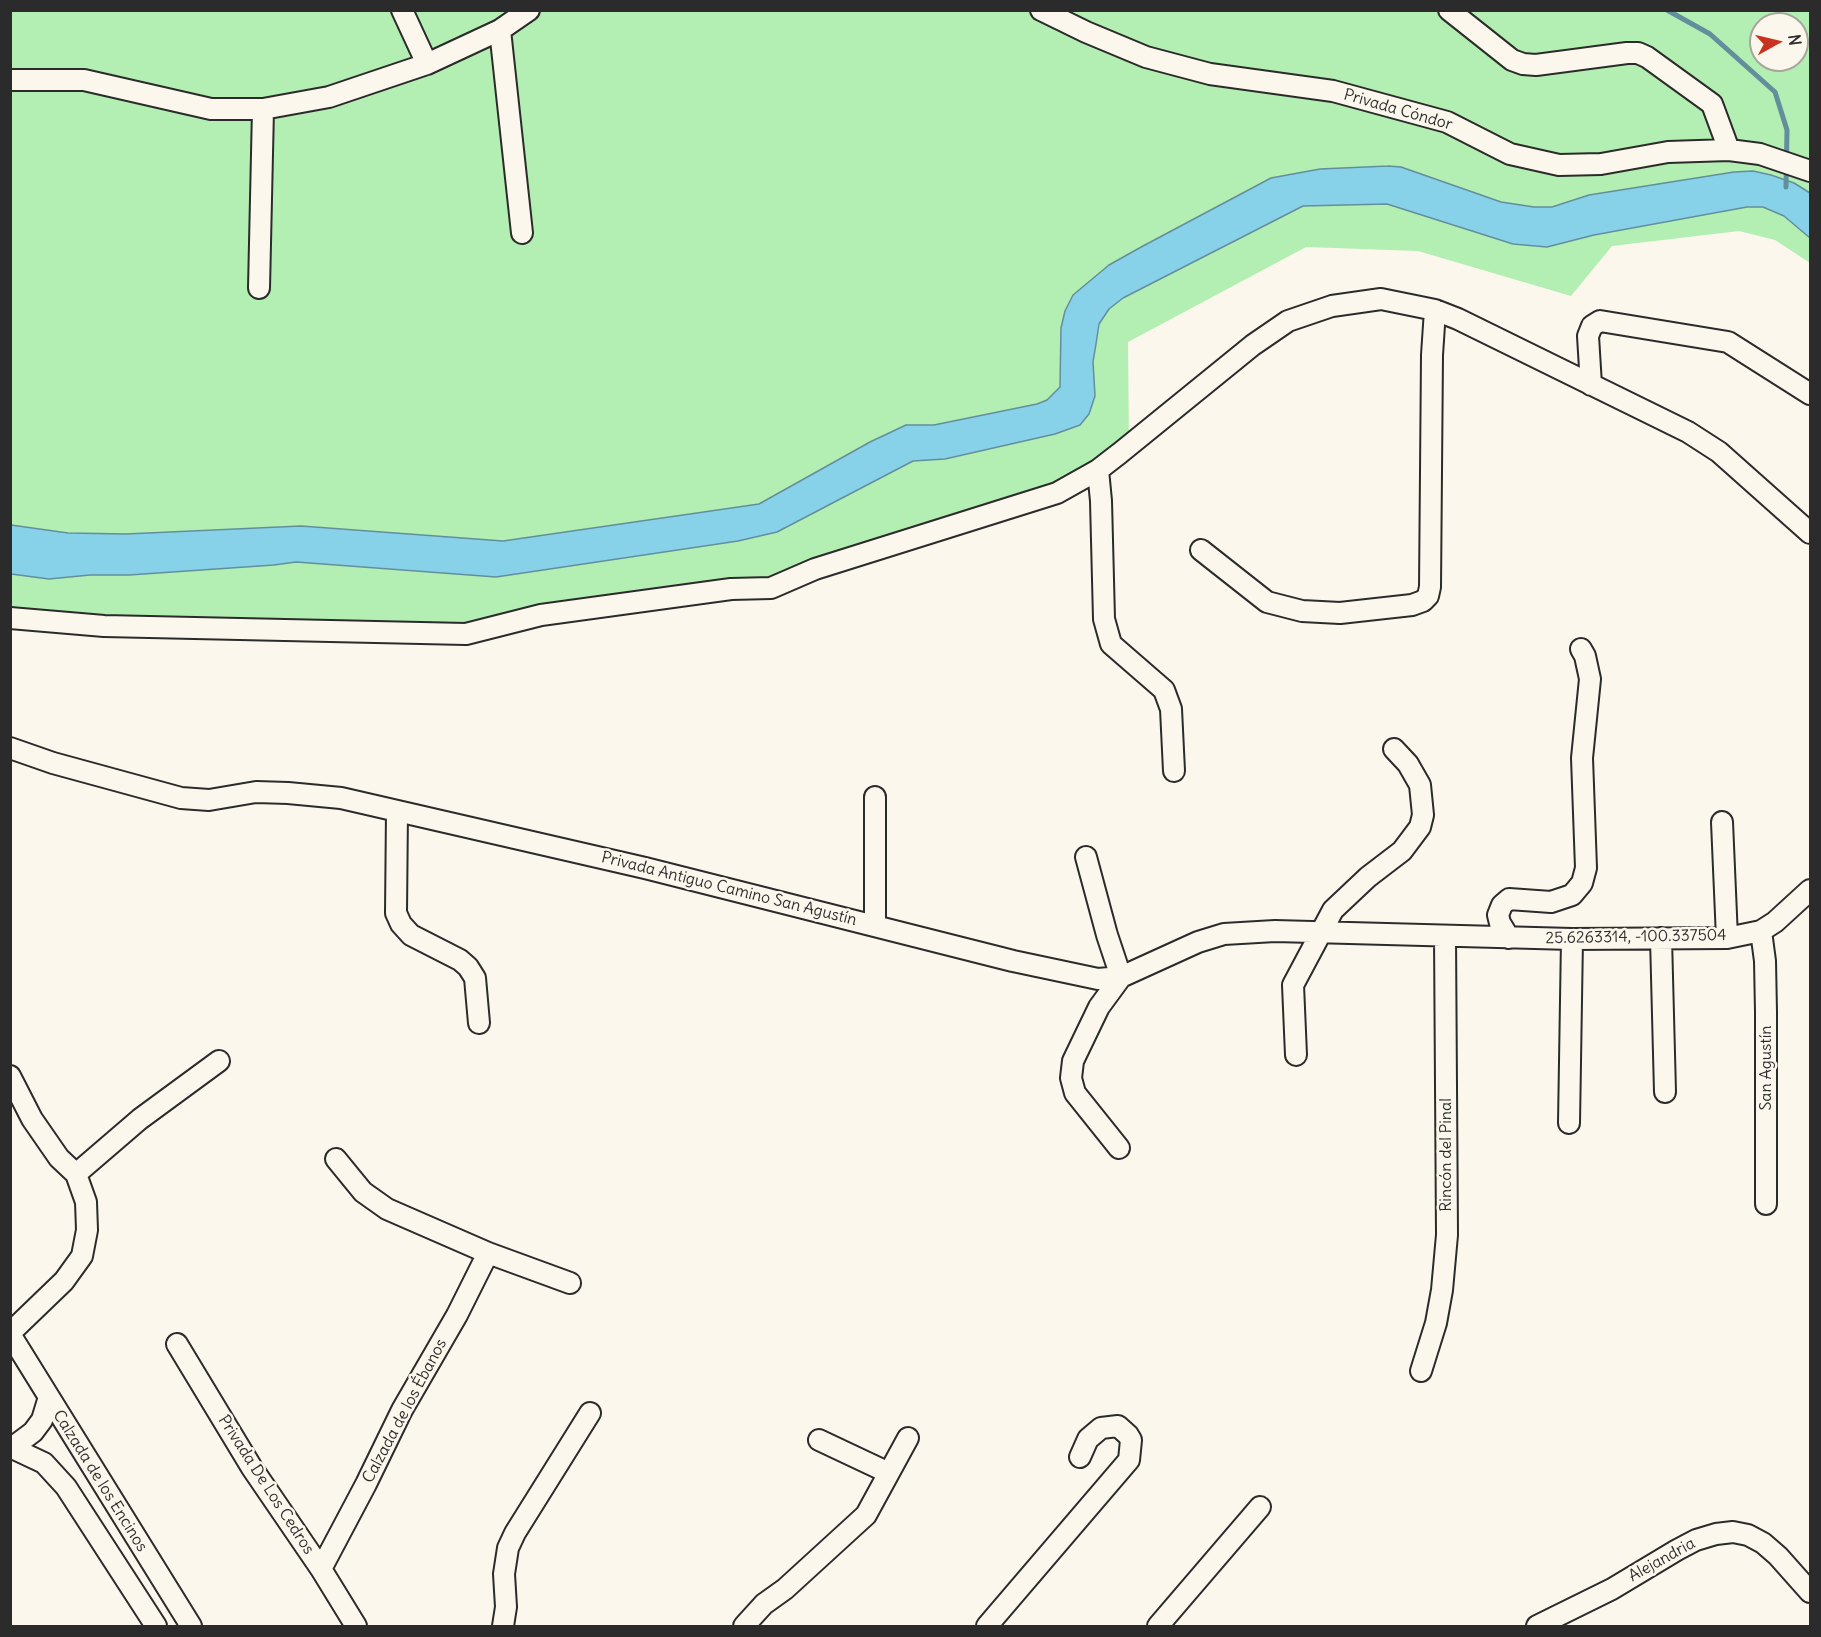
<!DOCTYPE html>
<meta charset="utf-8">
<style>
body{margin:0}
#map{position:relative;width:1821px;height:1637px;overflow:hidden;background:#fbf7ec;font-family:Delius,sans-serif}
canvas{display:block}
.frame{position:absolute;inset:0;border:12px solid #2b2b2b;pointer-events:none}
.north{position:absolute;left:1749px;top:12px;width:60px;height:60px;box-sizing:border-box;background:#fbf7ec;border:2px solid #a8a59f;border-radius:50%;rotate:82deg;font-size:16px;font-weight:700;line-height:24px;text-align:center;color:#2b2b2b}
.north::after{content:'';display:block;margin:auto;width:21px;height:27px;background:#c8321e;clip-path:polygon(50% 0,100% 100%,50% 72%,0 100%)}
</style>
<div id="map">
<canvas width="1821" height="1637"></canvas>
<div class="frame"></div>
<div class="north">N</div>
</div>
<script>
const ctx = document.querySelector('canvas').getContext('2d');
ctx.lineJoin = 'round';
function fillPath(path, color) {
  ctx.fillStyle = color;
  ctx.fill(path, 'evenodd');
}
function poly(rows) {
  const path = new Path2D();
  for (const r of rows) {
    path.moveTo(r[0], r[1]);
    for (let i = 2; i < r.length; i += 2) path.lineTo(r[i], r[i + 1]);
  }
  return path;
}
function trace(path, color, width, dash) {
  ctx.strokeStyle = color;
  ctx.lineWidth = width;
  ctx.lineCap = dash ? 'butt' : 'round';
  ctx.setLineDash(dash || []);
  ctx.stroke(path);
}
function drawText(font, color, halo, rows, align = 'center') {
  ctx.font = font + ' Delius,sans-serif';
  ctx.lineWidth = 5;
  ctx.setLineDash([]);
  ctx.textBaseline = 'middle';
  ctx.strokeStyle = halo;
  ctx.fillStyle = color;
  for (const [text, x, y, turn = 0] of rows) {
    ctx.save();
    ctx.translate(x, y);
    ctx.rotate((+turn || 0) * Math.PI / 180);
    ctx.textAlign = isNaN(turn) ? turn : align;
    if (halo) ctx.strokeText(text, 0, 0);
    ctx.fillText(text, 0, 0);
    ctx.restore();
  }
}
fillPath(poly([
 [10,11,1810,11,1810,263,1775,240,1739,231,1612,246,1571,296,1418,251,1306,247,1128,342,1129,446,1098,470,771,588,466,634,11,618],
 [1761,24,1797,24,1797,60,1761,60]
]), '#b3eeb3');
const water = poly([
 [1388,166,1401,167,1501,202,1534,207,1552,207,1589,195,1734,172,1753,171,1771,175,1794,183,1810,193,1810,238,1784,216,1763,207,1747,207,1594,235,1547,247,1513,244,1387,204,1303,206,1123,298,1109,309,1099,324,1096,344,1093,362,1095,396,1089,414,1080,425,1055,434,945,459,913,461,777,532,738,541,496,577,296,562,274,565,129,575,90,575,49,579,11,574,11,525,68,533,126,534,301,526,503,541,759,504,870,442,906,425,934,425,1037,404,1047,400,1060,387,1061,328,1065,311,1073,295,1109,265,1143,246,1271,178,1320,169,1388,166]
]);
fillPath(water, '#88d2e9');
trace(water, '#638f9d', 1.5);
trace(poly([
 [1667,10,1710,34,1775,92,1787,130,1786,187]
]), '#638f9d', 5);
const minor = poly([
 [402,10,427,64],
 [1041,10,1086,32,1146,57,1210,74,1333,91,1447,122,1510,154,1559,165,1601,164,1668,152,1729,150,1760,154,1810,171],
 [1449,10,1512,60,1523,64,1536,65,1627,53,1638,53,1647,57,1712,104,1729,150],
 [500,30,522,233],
 [10,80,84,80,211,109,263,109,329,97,427,64,500,30,529,10],
 [259,288,263,109],
 [1591,385,1588,336,1592,326,1600,321,1728,342,1810,394],
 [1098,470,1101,501,1104,619,1111,644,1164,690,1171,709,1174,771],
 [1201,550,1267,602,1302,611,1340,613,1412,605,1423,601,1428,596,1430,587,1432,355,1435,310],
 [10,618,104,626,466,634,541,615,731,589,771,588,815,569,1057,493,1098,470,1120,453,1253,345,1288,321,1332,306,1381,299,1435,310,1458,319,1688,432,1719,452,1810,533],
 [10,748,53,763,181,798,209,800,256,792,288,793,341,798,645,868,1013,961,1098,979,1121,977,1198,942,1224,934,1275,931,1572,939,1727,938,1761,931,1775,922,1810,890],
 [397,811,396,913,401,924,411,935,460,960,468,967,475,978,479,1023],
 [1722,822,1727,938],
 [1086,857,1107,935,1121,977,1099,1007,1073,1061,1071,1078,1075,1093,1119,1148],
 [875,925,875,797],
 [1761,931,1765,961,1766,1012,1766,1204],
 [1509,938,1500,923,1498,915,1502,905,1509,899,1551,902,1572,895,1582,883,1586,868,1582,758,1590,679,1585,656,1581,649],
 [1661,938,1665,1092],
 [1296,1055,1293,985,1333,910,1368,877,1402,851,1420,827,1423,815,1420,785,1408,764,1394,749],
 [10,1076,32,1119,59,1158,76,1174,86,1202,87,1230,82,1256,64,1281,10,1333],
 [1569,1123,1572,939],
 [336,1159,363,1192,387,1209,488,1253,570,1283],
 [76,1174,140,1119,219,1061],
 [10,1334,191,1626],
 [177,1344,252,1468,321,1569,356,1626],
 [1421,1371,1436,1323,1442,1290,1447,1235,1445,936],
 [819,1440,889,1473],
 [10,1447,44,1463,66,1487,156,1626],
 [13,1447,33,1432,42,1420,49,1397],
 [321,1569,366,1484,402,1410,457,1315,488,1253],
 [503,1626,506,1607,504,1574,508,1548,515,1533,590,1413],
 [744,1626,764,1604,785,1589,866,1515,908,1438],
 [987,1626,1129,1460,1131,1440,1128,1435,1118,1426,1101,1428,1088,1439,1080,1457],
 [1158,1626,1260,1507],
 [1537,1626,1612,1589,1677,1550,1696,1540,1716,1534,1733,1532,1748,1535,1763,1543,1778,1556,1810,1592]
]);
trace(minor, '#2b2b2b', 24);
trace(minor, '#fbf7ec', 20);
drawText('16px', '#2b2b2b', '#fbf7ec', [
 ["Privada Cóndor",1398,110,16],
 ["Privada Antiguo Camino San Agustín",729,889,14],
 ["25.6263314, -100.337504",1636,937,-1],
 ["San Agustín",1766,1068,-90],
 ["Rincón del Pinal",1446,1155,-90],
 ["Calzada de los Ébanos",405,1411,-62],
 ["Calzada de los Encinos",100,1481,58],
 ["Privada De Los Cedros",266,1485,57],
 ["Alejandria",1662,1560,-29]
]);
</script>
